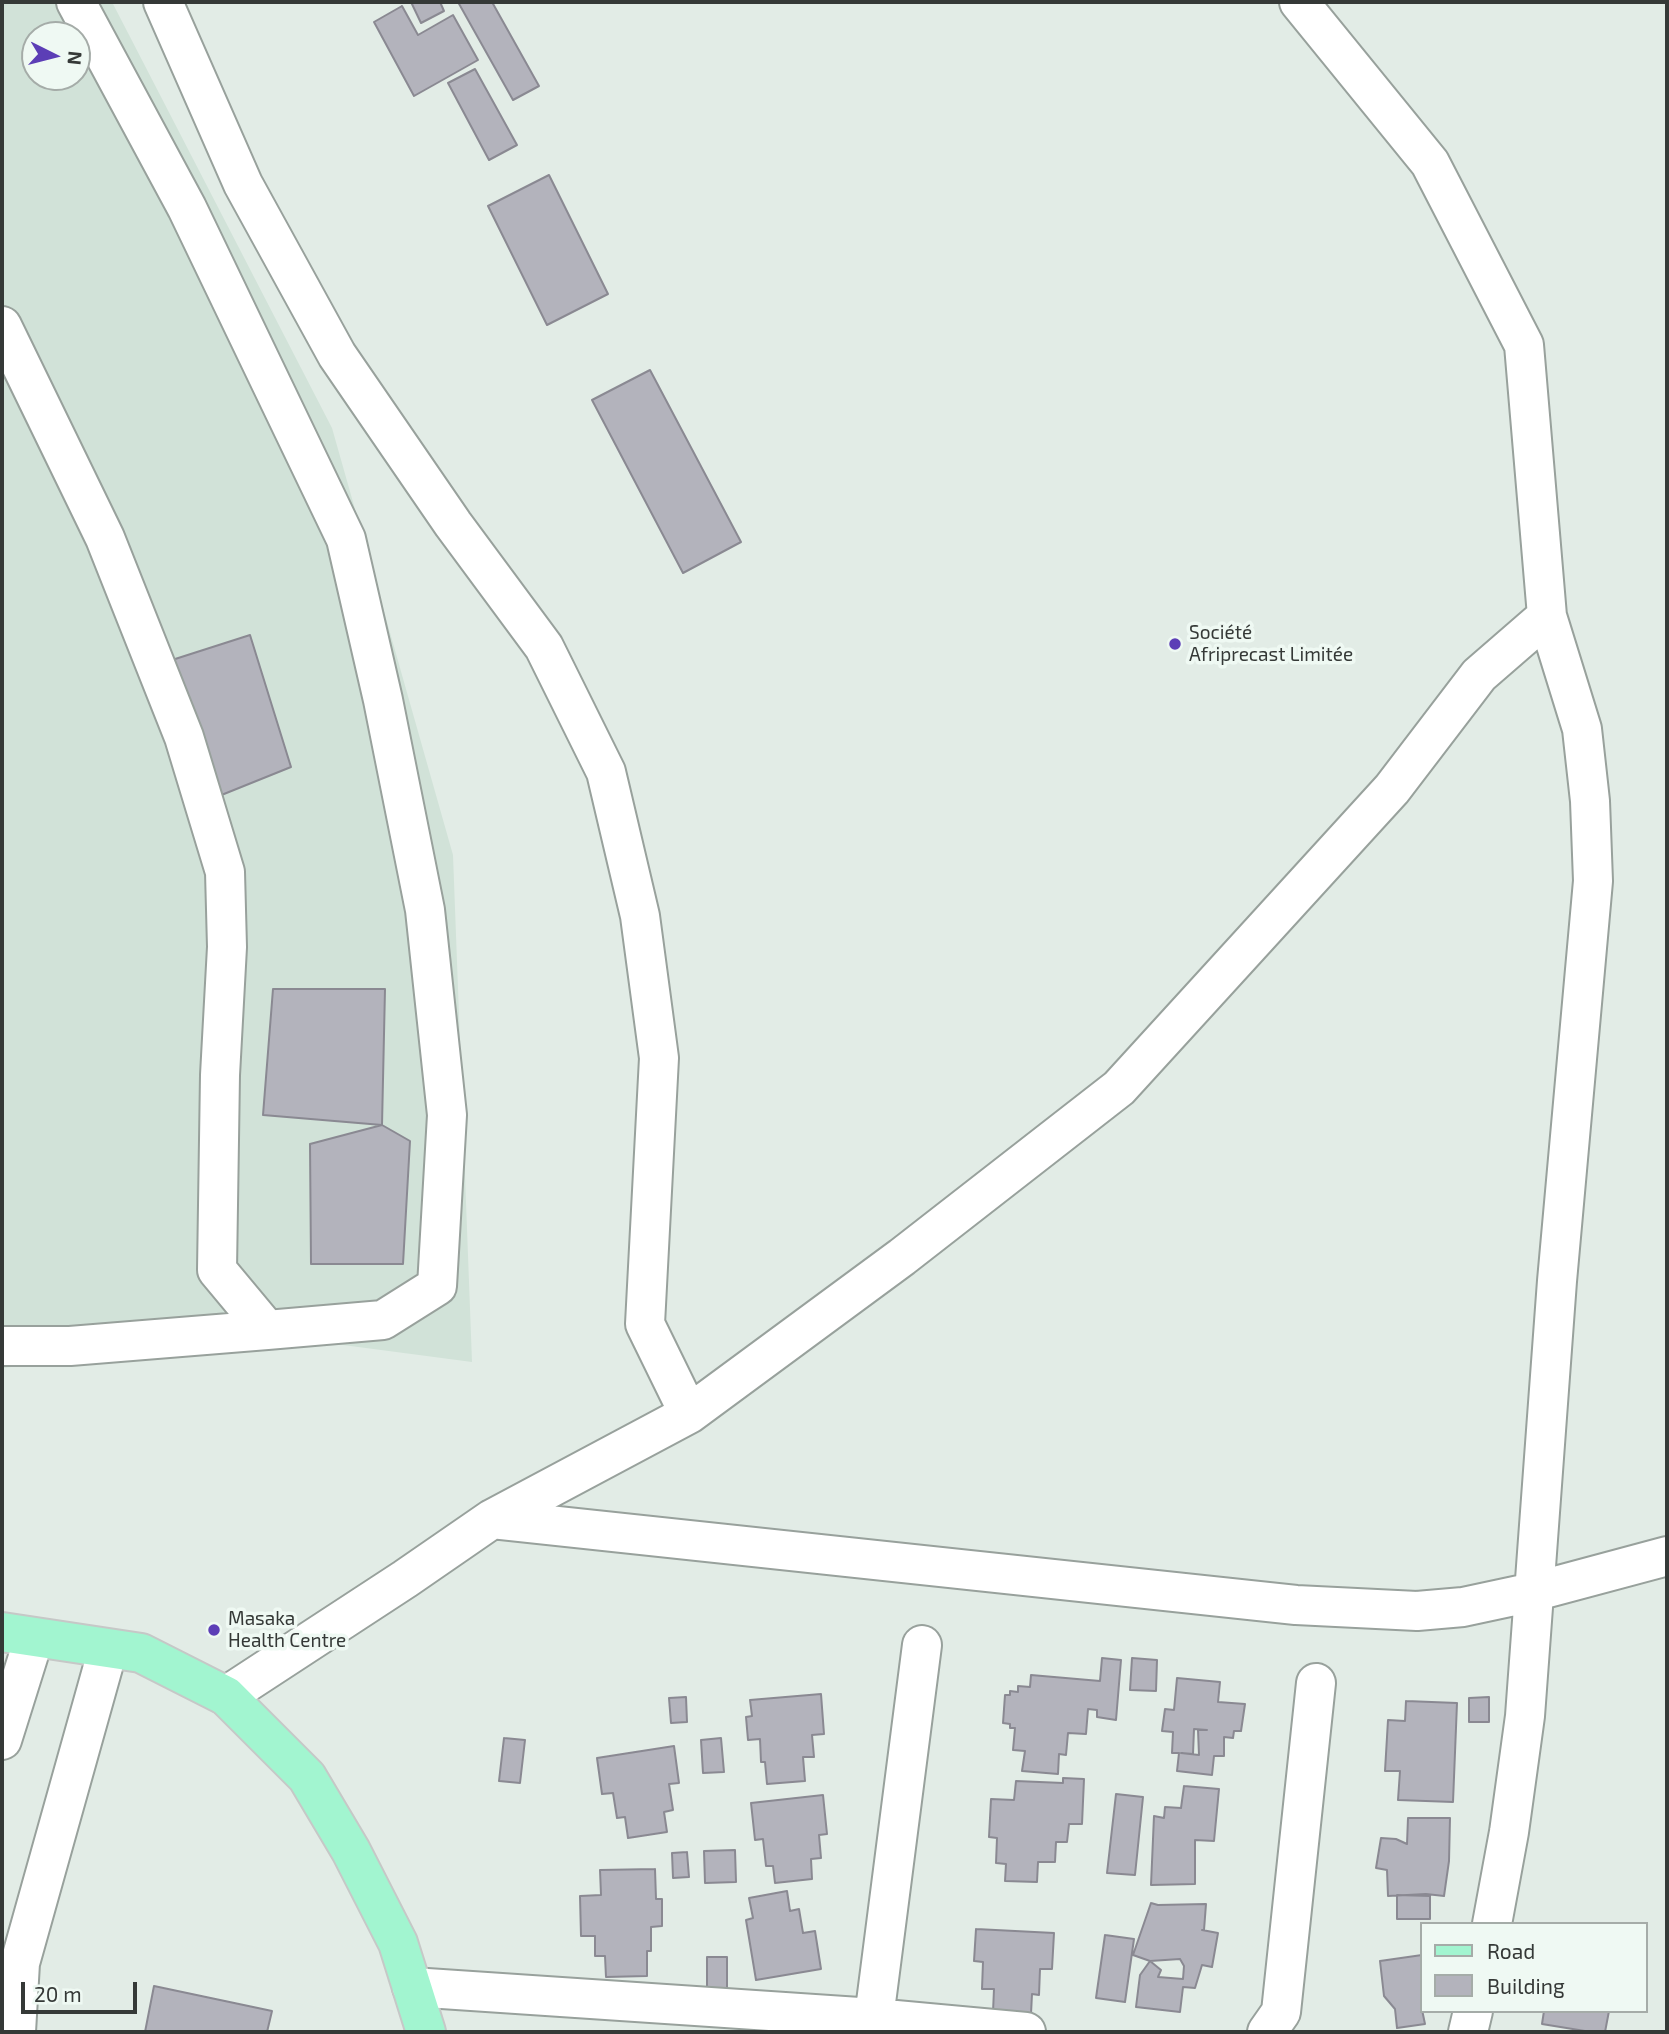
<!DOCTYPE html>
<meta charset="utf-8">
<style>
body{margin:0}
#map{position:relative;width:1669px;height:2034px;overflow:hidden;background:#e2ece6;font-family:"Exo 2",sans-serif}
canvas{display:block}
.frame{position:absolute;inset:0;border:4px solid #353937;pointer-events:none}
.legend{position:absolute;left:1420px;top:1922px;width:228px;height:91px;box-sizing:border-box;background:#eff9f3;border:2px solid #a5aca8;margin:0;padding:9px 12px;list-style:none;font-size:21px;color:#353937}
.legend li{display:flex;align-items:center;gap:14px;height:35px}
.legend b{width:35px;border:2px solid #a5aca8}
.north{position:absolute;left:21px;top:21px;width:70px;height:70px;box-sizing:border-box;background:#eff9f3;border:2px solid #a5aca8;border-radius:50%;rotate:96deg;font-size:19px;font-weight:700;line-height:28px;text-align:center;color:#353937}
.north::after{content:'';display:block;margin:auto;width:24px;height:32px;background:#5c3eb6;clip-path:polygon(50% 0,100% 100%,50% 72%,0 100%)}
.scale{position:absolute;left:21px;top:1982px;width:116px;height:32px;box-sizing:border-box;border:4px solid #353937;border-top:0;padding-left:9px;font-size:21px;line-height:24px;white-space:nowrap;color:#353937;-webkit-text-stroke:5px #eff9f3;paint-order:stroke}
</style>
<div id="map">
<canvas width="1669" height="2034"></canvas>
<div class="frame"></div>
<ul class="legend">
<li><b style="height:9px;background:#a2f5d0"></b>Road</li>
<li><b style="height:19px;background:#b3b3bc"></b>Building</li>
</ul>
<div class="north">N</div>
<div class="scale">20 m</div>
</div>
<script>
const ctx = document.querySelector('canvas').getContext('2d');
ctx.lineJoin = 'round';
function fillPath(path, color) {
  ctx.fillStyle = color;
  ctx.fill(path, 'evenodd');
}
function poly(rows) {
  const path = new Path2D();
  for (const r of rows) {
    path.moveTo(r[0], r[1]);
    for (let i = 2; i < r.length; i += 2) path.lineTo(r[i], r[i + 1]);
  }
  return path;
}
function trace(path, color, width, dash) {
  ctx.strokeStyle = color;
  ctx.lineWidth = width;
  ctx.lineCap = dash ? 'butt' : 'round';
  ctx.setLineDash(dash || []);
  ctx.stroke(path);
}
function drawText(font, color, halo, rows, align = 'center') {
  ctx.font = font + ' "Exo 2",sans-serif';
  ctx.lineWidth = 7;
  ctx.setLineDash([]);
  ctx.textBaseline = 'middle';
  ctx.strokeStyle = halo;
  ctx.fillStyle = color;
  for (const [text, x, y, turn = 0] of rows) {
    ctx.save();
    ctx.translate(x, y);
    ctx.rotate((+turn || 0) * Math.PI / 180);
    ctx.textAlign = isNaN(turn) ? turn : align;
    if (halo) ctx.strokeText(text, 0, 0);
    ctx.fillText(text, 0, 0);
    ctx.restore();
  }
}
fillPath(poly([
 [2,2,112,2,332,428,453,855,472,1362,290,1338,2,1368],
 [35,35,77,35,77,77,35,77]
]), '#d1e2d8');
const building = poly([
 [411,2,440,2,444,11,421,23,411,2],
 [458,2,492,2,539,86,513,100,458,2],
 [402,6,418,35,453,15,478,60,414,96,374,22,402,6],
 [475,69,517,145,489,160,448,83,475,69],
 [549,175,608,294,547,325,488,206,549,175],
 [650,370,741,542,683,573,592,400,650,370],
 [250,635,291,767,219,796,172,660,250,635],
 [273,989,385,989,382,1125,263,1115,273,989],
 [382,1125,410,1141,403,1264,311,1264,310,1144,382,1125],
 [1102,1658,1121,1660,1116,1720,1097,1717,1097,1710,1088,1709,1086,1734,1068,1733,1066,1755,1059,1754,1058,1774,1022,1771,1025,1751,1013,1750,1015,1728,1010,1728,1010,1724,1003,1723,1005,1695,1010,1695,1010,1691,1018,1692,1018,1686,1030,1687,1031,1675,1100,1681,1102,1658],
 [1132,1658,1157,1660,1156,1691,1130,1690,1132,1658],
 [1177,1678,1220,1682,1218,1702,1245,1704,1241,1731,1234,1731,1233,1738,1224,1737,1224,1756,1214,1756,1212,1775,1177,1771,1179,1753,1172,1753,1173,1732,1162,1731,1165,1709,1174,1710,1177,1678],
 [1194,1729,1207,1730,1198,1730,1199,1755,1181,1753,1193,1754,1194,1729],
 [821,1694,824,1734,812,1735,814,1757,803,1757,805,1781,767,1784,765,1762,761,1762,760,1739,748,1740,746,1717,752,1716,750,1700,821,1694],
 [686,1697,687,1722,671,1723,669,1698,686,1697],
 [1489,1697,1489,1722,1469,1722,1469,1698,1489,1697],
 [1406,1701,1457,1703,1453,1802,1398,1800,1400,1771,1385,1771,1388,1720,1405,1721,1406,1701],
 [504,1738,525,1740,520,1783,499,1781,504,1738],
 [721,1738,724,1772,703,1773,701,1740,721,1738],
 [674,1746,679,1783,669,1784,673,1810,664,1812,667,1832,628,1838,625,1817,617,1818,613,1793,602,1794,597,1758,674,1746],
 [1063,1778,1084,1779,1082,1824,1069,1824,1067,1842,1056,1842,1055,1862,1038,1862,1037,1882,1005,1881,1006,1864,996,1863,997,1838,989,1837,991,1799,1014,1800,1016,1781,1063,1783,1063,1778],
 [1184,1786,1219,1789,1214,1841,1195,1840,1195,1884,1151,1885,1154,1816,1164,1818,1165,1807,1181,1808,1184,1786],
 [1116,1794,1143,1797,1135,1875,1107,1873,1116,1794],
 [823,1795,827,1834,819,1835,821,1858,811,1859,812,1879,775,1883,773,1866,766,1866,763,1839,755,1840,751,1803,823,1795],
 [1408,1818,1450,1818,1449,1861,1444,1896,1426,1894,1388,1896,1387,1870,1376,1868,1381,1838,1396,1839,1407,1844,1408,1818],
 [735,1850,736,1882,705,1883,704,1851,735,1850],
 [687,1852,689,1877,673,1878,672,1853,687,1852],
 [655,1869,656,1899,662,1899,662,1926,651,1927,651,1951,647,1951,647,1976,606,1977,605,1956,595,1956,595,1936,581,1936,580,1896,601,1895,600,1870,655,1869],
 [787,1891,790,1911,799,1909,803,1933,815,1931,821,1969,756,1980,746,1920,753,1918,749,1898,787,1891],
 [1397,1895,1430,1896,1430,1919,1397,1919,1397,1895],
 [1151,1903,1158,1905,1206,1904,1204,1930,1202,1930,1218,1933,1212,1967,1202,1965,1195,1988,1183,1987,1180,2012,1136,2007,1140,1975,1150,1961,1133,1955,1151,1903],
 [1180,1959,1184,1966,1183,1979,1158,1977,1161,1970,1150,1961,1180,1959],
 [976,1929,1054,1933,1052,1969,1040,1969,1039,1995,1032,1994,1031,2014,993,2012,994,1989,982,1989,983,1962,974,1961,976,1929],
 [1105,1935,1134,1939,1125,2002,1096,1998,1105,1935],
 [1422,1955,1421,2005,1425,2024,1397,2028,1395,2009,1384,1996,1380,1961,1422,1955],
 [707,1957,727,1957,727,1995,707,1995,707,1957],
 [154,1986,272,2011,267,2032,145,2032,154,1986],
 [1544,2011,1609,2011,1605,2032,1591,2032,1542,2024,1544,2011]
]);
fillPath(building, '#b3b3bc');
trace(building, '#8a8992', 2);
const minor = poly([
 [76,2,187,208,346,539,383,700,425,910,447,1115,437,1286,383,1320,267,1330],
 [163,2,243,184,337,355,453,524,544,647,606,772,640,916,659,1058,645,1324,689,1414],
 [1299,2,1430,163,1524,345,1547,616,1582,729,1590,801,1593,881,1557,1281,1525,1716,1509,1832,1492,1924],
 [2,326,105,538,184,737,225,872,227,947,220,1075,217,1270,267,1330,70,1346,2,1346],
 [492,1519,1296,1605,1417,1611,1463,1607,1533,1592,1667,1556],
 [226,1696,405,1579,492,1519,689,1414,902,1257,1119,1088,1392,789,1479,675,1547,616],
 [2,1740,34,1638],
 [412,1987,874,2018,1026,2032],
 [874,2018,922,1645],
 [16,2032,20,1963,108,1649],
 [1267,2032,1281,2012,1316,1683],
 [1468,2032,1473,2011]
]);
const major = poly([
 [2,1632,141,1653,226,1696,307,1777,351,1851,398,1943,426,2032]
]);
trace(minor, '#98a19c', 42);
trace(major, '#c6c8c7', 42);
trace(minor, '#fff', 38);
trace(major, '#a2f5d0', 38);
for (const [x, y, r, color] of [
 [1175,644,7,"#5c3eb6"],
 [214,1630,7,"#5c3eb6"]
]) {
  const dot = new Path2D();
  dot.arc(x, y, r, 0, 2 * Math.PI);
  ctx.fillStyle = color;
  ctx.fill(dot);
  trace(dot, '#eff9f3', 2.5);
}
drawText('19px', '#353937', '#eff9f3', [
 ["Société",1189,633],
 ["Afriprecast Limitée",1189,655],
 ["Masaka",228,1619],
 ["Health Centre",228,1641]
], 'left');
</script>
